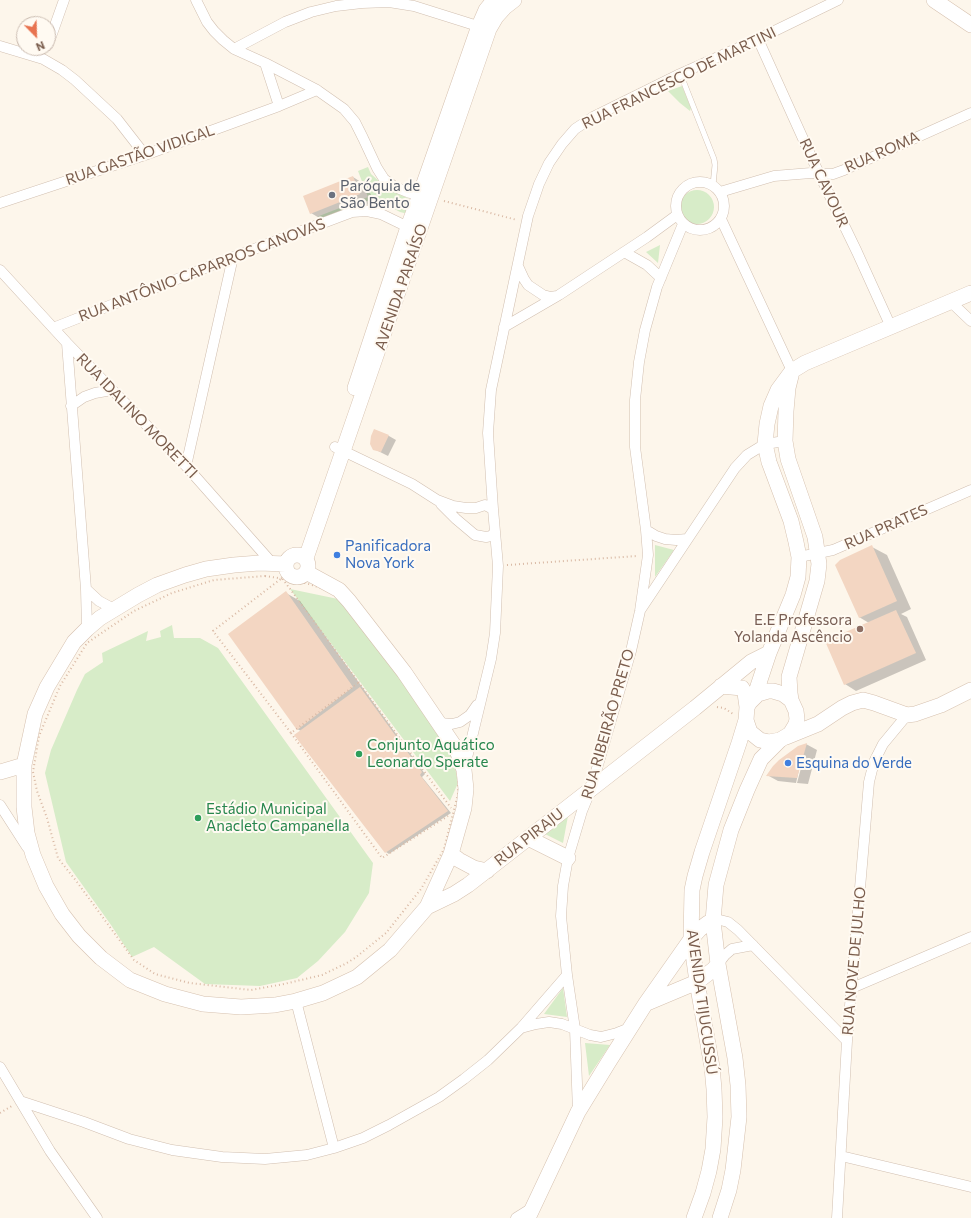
<!DOCTYPE html>
<meta charset="utf-8">
<style>
body{margin:0}
#map{position:relative;width:971px;height:1218px;overflow:hidden;background:#fdf6eb;font-family:Commissioner,sans-serif}
canvas{display:block}
.north{position:absolute;left:16px;top:16px;width:40px;height:40px;box-sizing:border-box;background:#fffaf2;border:1px solid #cabbb0;border-radius:50%;rotate:157deg;font-size:11px;font-weight:700;line-height:16px;text-align:center;color:#7a5d4d}
.north::after{content:'';display:block;margin:auto;width:14px;height:18px;background:#e87350;clip-path:polygon(50% 0,100% 100%,50% 72%,0 100%)}
</style>
<div id="map">
<canvas width="971" height="1218"></canvas>
<div class="north">N</div>
</div>
<script>
const ctx = document.querySelector('canvas').getContext('2d');
ctx.lineJoin = 'round';
function fillPath(path, color) {
  ctx.fillStyle = color;
  ctx.fill(path, 'evenodd');
}
function poly(rows) {
  const path = new Path2D();
  for (const r of rows) {
    if (r.length === 3) {
      path.moveTo(r[0] + r[2], r[1]);
      path.arc(r[0], r[1], r[2], 0, 2 * Math.PI);
      continue;
    }
    path.moveTo(r[0], r[1]);
    for (let i = 2; i < r.length; i += 2) path.lineTo(r[i], r[i + 1]);
  }
  return path;
}
function trace(path, color, width, dash) {
  ctx.strokeStyle = color;
  ctx.lineWidth = width;
  ctx.lineCap = dash ? 'butt' : 'round';
  ctx.setLineDash(dash || []);
  ctx.stroke(path);
}
function drawText(font, color, halo, rows, align = 'center') {
  ctx.font = font + ' Commissioner,sans-serif';
  ctx.lineWidth = 4;
  ctx.setLineDash([]);
  ctx.textBaseline = 'middle';
  ctx.strokeStyle = halo;
  ctx.fillStyle = color;
  for (const [text, x, y, turn = 0] of rows) {
    ctx.save();
    ctx.translate(x, y);
    ctx.rotate((+turn || 0) * Math.PI / 180);
    ctx.textAlign = isNaN(turn) ? turn : align;
    if (halo) ctx.strokeText(text, 0, 0);
    ctx.fillText(text, 0, 0);
    ctx.restore();
  }
}
fillPath(poly([
 [682,86,691,108,690,111,680,103,668,91],
 [368,167,371,174,379,181,387,187,409,199,411,208,408,214,400,212,385,204,377,201,366,201,316,220,319,216,368,197,358,171],
 [697,207,17],
 [660,245,658,263,646,252],
 [655,545,674,550,655,577],
 [290,589,338,599,408,685,453,756,458,783,450,801],
 [172,625,174,638,200,638,218,648,373,863,369,893,345,932,318,961,297,978,260,986,205,984,154,947,132,957,111,925,66,862,45,773,51,750,77,690,85,674,103,662,102,653,148,631,146,641,161,637,160,631],
 [568,816,563,843,545,834],
 [563,988,567,1017,544,1014],
 [585,1043,610,1045,589,1076]
]), '#d7ecc8');
fillPath(poly([
 [353,177,367,186,374,202,326,222,311,213],
 [374,431,389,436,396,440,388,456,374,449],
 [872,547,887,555,911,609,901,614,907,617,926,660,856,691,845,684,869,623,859,617],
 [286,593,300,601,425,774,422,777,451,813,389,854,386,852,301,731,297,729],
 [806,744,817,750,808,784,797,783,804,757,802,757,796,783,778,781,767,775]
]), '#0003');
fillPath(poly([
 [353,176,360,194,310,214,303,196],
 [374,429,389,435,381,452,373,450,370,444,371,436],
 [872,545,897,601,859,618,835,565,840,560],
 [286,591,353,687,297,730,228,634],
 [896,610,916,653,844,685,825,641],
 [360,687,422,772,420,775,448,811,385,853,294,735],
 [807,743,797,778,766,776,773,766,779,760,798,746]
]), '#f3d6c2');
const lane = poly([
 [684,83,714,159,715,165,713,185]
]);
const street = poly([
 [196,0,207,22,214,31,223,40,234,49,265,63,317,90,344,109,355,122,363,138,377,168,384,179,395,187,410,193,426,197],
 [758,39,814,163,857,252,891,327],
 [48,45,64,0],
 [0,46,43,59,62,70,75,80,117,119,145,155],
 [234,49,285,22,311,12,336,6,362,3,389,2,414,6,484,28],
 [265,63,279,106],
 [700,206,24],
 [720,192,774,176,811,173,833,174,844,170,971,113],
 [0,203,145,155,279,106,317,90],
 [721,219,792,371],
 [624,252,647,265,661,278],
 [518,266,524,279,528,285,543,295,551,297,557,296],
 [0,270,67,343,186,466,272,563],
 [951,302,971,321],
 [504,327,559,295,647,237,677,215],
 [53,328,233,257,352,212,367,211,381,214,412,229],
 [67,343,86,589,87,629],
 [71,406,84,397,95,393,112,390],
 [335,447,412,484,437,500,453,506,466,508,476,508,485,505,493,509],
 [186,466,233,257],
 [441,504,456,519,475,535,486,537,491,536,495,532],
 [646,530,656,536,665,539,676,540,687,539],
 [799,557,833,550,971,490],
 [86,589,99,601,114,609],
 [641,609,735,468,747,455,765,444,785,441],
 [439,723,452,724,460,722,470,715,477,705],
 [464,770,491,659,495,633,498,566,493,509,488,433,491,390,528,216,539,184,549,163,562,144,575,129,593,117,680,74,758,39,838,0],
 [0,805,27,847],
 [713,921,720,920,728,922,738,930,847,1041],
 [718,964,725,955,732,949,753,945],
 [852,988,971,937],
 [296,1001,334,1148],
 [521,1028,536,1024,549,1022,562,1024,590,1035,601,1037,617,1033,630,1028],
 [0,1067,50,1151,97,1218],
 [20,1101,84,1122,129,1139,172,1150,222,1157,265,1159,307,1155,334,1148,363,1138,389,1125,439,1097,464,1079,488,1060,521,1028,567,975],
 [578,1112,575,1029,567,975,561,916,563,886,568,858,582,811,591,789,631,651,640,611,648,555,646,530,635,447,635,400,639,362,645,330,657,287,683,224],
 [841,1156,971,1187],
 [516,1218,532,1208],
 [837,1218,847,1041,869,782,874,762,883,744,907,715]
]);
const secondary = poly([
 [934,0,971,25],
 [791,376,788,388,786,411,785,441,788,459,815,537,819,564,817,581,789,677,790,693,791,700],
 [355,388,408,227,420,195,479,26,486,10,494,0],
 [297,566,11],
 [306,558,489,29,496,17,505,7,514,0],
 [286,564,259,563,234,565,206,569,185,575,157,585,138,595,100,618,87,629,74,642,47,687,35,714,24,765,24,807,27,833,33,855,46,886,62,914,79,936,101,958,130,980,165,994,203,1004,241,1007,275,1005,296,1001,323,993,357,977,390,950,427,907,451,854,464,808,466,789,464,770,457,750,404,672,349,601,339,590,306,572],
 [721,686,742,688,745,693,747,707],
 [754,698,769,653,793,595,798,577,799,557,796,542,791,521,769,462,765,444,767,424,771,406,778,390,792,371,805,363,971,293],
 [746,720,750,732,760,740,769,742,780,740],
 [786,737,818,724,842,708,852,703,863,700,874,703,907,715,915,714,941,705,971,690],
 [0,772,24,765],
 [528,838,568,858],
 [451,854,459,860,474,868,487,871],
 [427,907,454,894,468,885,695,708,751,662,769,653],
 [647,1003,697,982,714,969,718,964],
 [528,1218,578,1112,608,1063,646,1003,691,939,700,929,708,923,713,921],
 [694,1218,703,1193,709,1171,713,1149,715,1117,714,1089,712,1067,697,982,691,939,692,890,695,876,702,852,739,743,746,720,747,707,750,702,758,694,768,691,773,691,783,694,791,700,796,711,797,719,796,724,790,734,780,740,761,759,747,790,731,830,716,885,713,921,718,964,735,1058,738,1085,739,1117,733,1170,729,1190,720,1218]
]);
trace(lane, '#d1bfb0', 6);
trace(street, '#d1bfb0', 11);
trace(secondary, '#d6c1af', 16);
trace(poly([
 [444,201,517,220],
 [507,565,637,556],
 [265,576,299,581,328,590,345,604,428,712,448,742,456,762,458,776,458,794,444,849,421,889,386,933,355,958,345,964,322,975,284,984,251,990,190,983,155,974,134,960,77,882,58,858,47,818,37,791,33,772,39,736,60,686,87,643,134,611,172,593,214,580,265,576],
 [358,683,291,733,213,631,282,578,451,808],
 [717,707,724,708,733,714],
 [291,733,382,858,448,816],
 [0,1113,12,1106]
]), '#d9b9a4', 2, [1, 3]);
trace(lane, '#fff', 5);
trace(street, '#fff', 10);
trace(secondary, '#fff', 15);
for (const [x, y, r, color] of [
 [332,195,4,"#6b7280"],
 [337,555,4,"#3f7fe0"],
 [860,629,4,"#8d6e63"],
 [359,754,4,"#2e9e5b"],
 [788,763,4,"#3f7fe0"],
 [198,818,4,"#2e9e5b"]
]) {
  const dot = new Path2D();
  dot.arc(x, y, r, 0, 2 * Math.PI);
  ctx.fillStyle = color;
  ctx.fill(dot);
  trace(dot, '#fffaf2', 1.5);
}
drawText('15px', '#7a5d4d', '#fffaf2', [
 ["RUA FRANCESCO DE MARTINI",679,78,-26],
 ["RUA ROMA",882,152,-24],
 ["RUA GASTÃO VIDIGAL",140,155,-19],
 ["RUA CAVOUR",824,183,65],
 ["RUA ANTÔNIO CAPARROS CANOVAS",202,270,-21],
 ["AVENIDA PARAÍSO",401,287,-71],
 ["RUA IDALINO MORETTI",137,416,46],
 ["RUA PRATES",886,527,-24],
 ["RUA RIBEIRÃO PRETO",608,724,-74],
 ["RUA PIRAJU",529,837,-38],
 ["RUA NOVE DE JULHO",854,961,-85],
 ["AVENIDA TIJUCUSSÚ",702,1002,82]
]);
drawText('15px', '#5b616d', '#fffaf2', [
 ["Paróquia de",340,186],
 ["São Bento",340,203]
], 'left');
drawText('15px', '#366cbe', '#fffaf2', [
 ["Panificadora",345,546],
 ["Nova York",345,563],
 ["Esquina do Verde",796,763]
], 'left');
drawText('15px', '#785e54', '#fffaf2', [
 ["E.E Professora",852,620],
 ["Yolanda Ascêncio",852,637]
], 'right');
drawText('15px', '#27864d', '#fffaf2', [
 ["Conjunto Aquático",367,745],
 ["Leonardo Sperate",367,762],
 ["Estádio Municipal",206,809],
 ["Anacleto Campanella",206,826]
], 'left');
</script>
